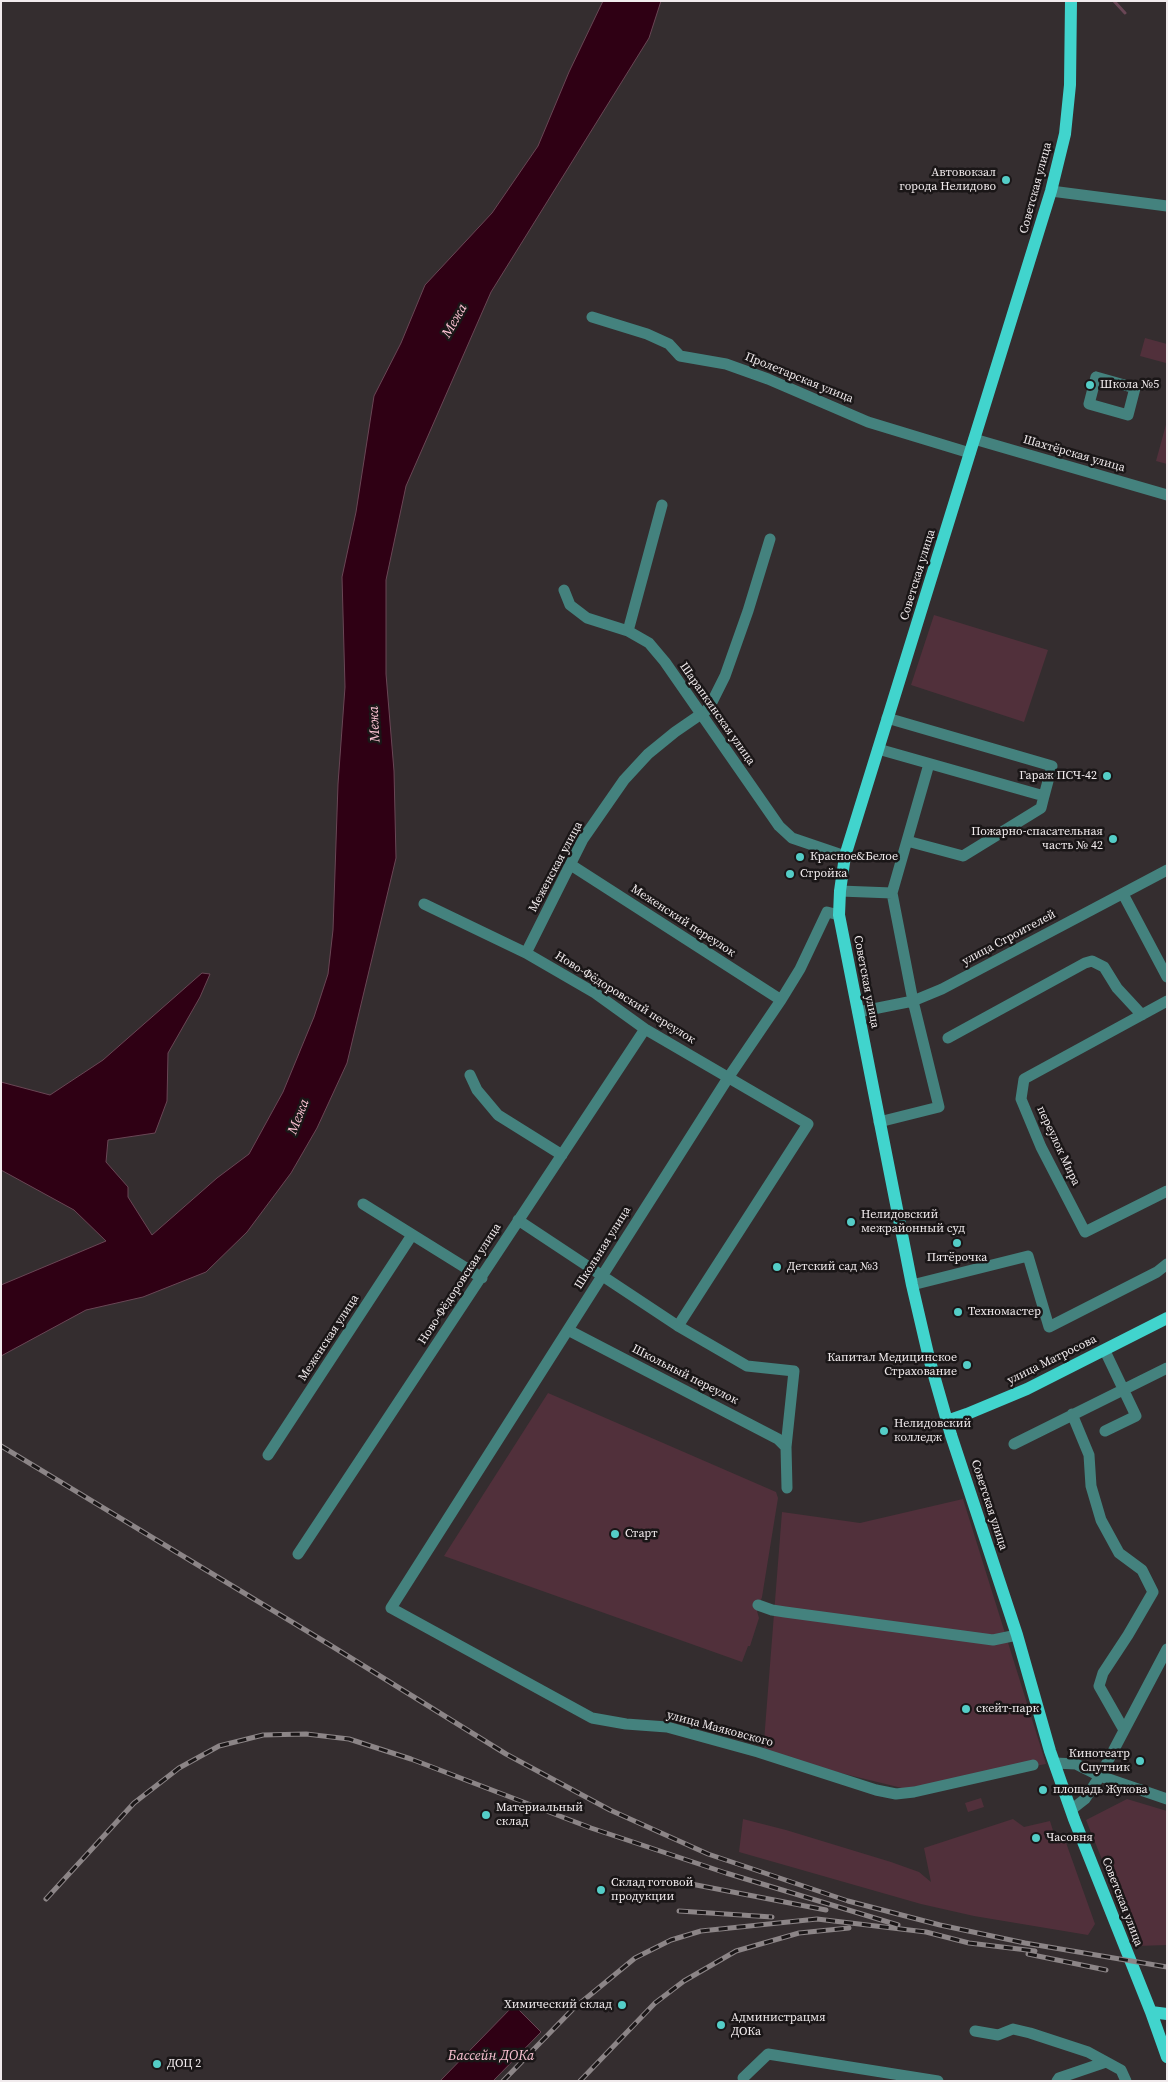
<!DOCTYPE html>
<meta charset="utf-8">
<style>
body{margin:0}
#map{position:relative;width:1168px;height:2082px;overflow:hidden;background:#342d2f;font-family:"Source Serif 4",serif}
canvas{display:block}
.frame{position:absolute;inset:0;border:2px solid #f1ebed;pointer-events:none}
</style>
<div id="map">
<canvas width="1168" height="2082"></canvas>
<div class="frame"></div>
</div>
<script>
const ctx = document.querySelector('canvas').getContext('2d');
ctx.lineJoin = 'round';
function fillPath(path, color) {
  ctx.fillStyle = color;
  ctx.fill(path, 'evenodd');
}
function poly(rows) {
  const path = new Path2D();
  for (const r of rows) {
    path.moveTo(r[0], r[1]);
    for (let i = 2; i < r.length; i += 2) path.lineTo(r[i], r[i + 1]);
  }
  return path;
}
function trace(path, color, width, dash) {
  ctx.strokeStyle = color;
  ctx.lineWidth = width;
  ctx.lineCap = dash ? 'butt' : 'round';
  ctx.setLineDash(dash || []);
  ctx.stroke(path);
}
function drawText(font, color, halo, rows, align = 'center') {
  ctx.font = font + ' "Source Serif 4",serif';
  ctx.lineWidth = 5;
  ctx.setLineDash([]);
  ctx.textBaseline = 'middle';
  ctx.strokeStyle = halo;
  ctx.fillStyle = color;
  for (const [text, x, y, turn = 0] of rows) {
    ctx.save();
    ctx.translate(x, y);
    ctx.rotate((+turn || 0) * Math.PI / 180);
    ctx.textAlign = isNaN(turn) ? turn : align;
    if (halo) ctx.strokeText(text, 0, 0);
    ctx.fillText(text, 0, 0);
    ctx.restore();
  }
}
fillPath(poly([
 [1145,338,1167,344,1166,363,1140,356],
 [1167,421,1167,464,1156,461],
 [934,615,1048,650,1024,722,911,685],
 [548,1393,776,1492,778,1498,762,1597,757,1611,759,1618,750,1646,748,1646,742,1662,444,1556],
 [963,1499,1046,1764,906,1789,763,1754,782,1512,860,1523],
 [981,1798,984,1807,968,1812,965,1803],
 [1127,1799,1167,1811,1167,1945,1137,1946,1086,1820],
 [743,1819,786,1830,891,1862,919,1872,931,1882,924,1848,1013,1819,1024,1827,1050,1821,1055,1837,1064,1837,1095,1924,1088,1935,974,1916,921,1904,739,1852]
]), '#51303b');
const water = poly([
 [603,1,661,1,649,38,491,292,406,486,386,580,386,674,394,771,396,858,347,1063,317,1128,291,1173,247,1232,206,1272,143,1297,86,1310,1,1356,1,1285,106,1241,74,1210,1,1170,1,1082,50,1095,103,1060,202,973,210,974,200,997,168,1053,167,1101,155,1133,108,1140,106,1162,128,1187,128,1197,152,1235,217,1178,249,1154,283,1092,314,1017,328,974,333,930,338,784,345,687,342,577,356,512,374,396,401,343,425,285,492,213,538,146,569,72,603,1],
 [514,2005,541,2032,493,2081,440,2081,514,2005]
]);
fillPath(water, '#2f0014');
trace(water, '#694655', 1);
trace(poly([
 [1114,1,1125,13]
]), '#694655', 3);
trace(poly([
 [1051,191,1167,206],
 [592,317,647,334,669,344,680,356,726,364,768,379,868,422,970,453],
 [1096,377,1135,388,1128,415,1089,404,1096,377],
 [974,439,1167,495],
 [564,590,570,605,587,618,628,631,649,643,665,662,779,826,792,838,845,856],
 [628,631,662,505],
 [878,749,1044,796,1052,766,887,718],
 [907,841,963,856,1041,808,1044,796],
 [571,865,781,1000],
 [840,891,892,893],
 [1123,894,1167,977],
 [424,904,526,953,595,993,645,1029,808,1124,678,1326],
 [839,915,827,912,800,969,781,1000,728,1078,391,1608,592,1718,626,1724,667,1727,758,1752,876,1790,896,1794,914,1792,1033,1765],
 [526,953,583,839,624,780,648,754,675,732,707,710,712,702,725,676,748,611,770,539],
 [1167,1001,1024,1079,1021,1099,1041,1147,1085,1232,1167,1191],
 [858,1012,913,1001,942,989,1167,870],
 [948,1038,1085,963,1092,961,1104,967,1117,988,1142,1015],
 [470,1075,477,1090,498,1115,562,1155],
 [879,1122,939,1107,913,1001,892,893,929,764],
 [363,1204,482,1278],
 [518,1220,678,1326,747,1366,794,1371,786,1447,787,1488],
 [912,1285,1028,1256,1049,1327,1157,1272,1167,1264],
 [568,1330,778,1439,786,1447],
 [1105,1351,1136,1416,1105,1431],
 [1072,1414,1089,1455,1091,1486,1101,1520,1119,1553,1142,1570,1153,1592,1128,1635,1103,1673,1099,1686,1124,1730],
 [1014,1444,1167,1368],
 [268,1455,412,1235],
 [298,1554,645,1029],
 [758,1605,772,1610,785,1612,993,1640,1017,1635],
 [1055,1763,1076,1764,1100,1776,1167,1799],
 [1071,1810,1085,1799,1100,1776,1167,1649],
 [975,2031,998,2035,1013,2029,1030,2033,1088,2052,1121,2070,1126,2081],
 [743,2078,768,2054,938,2081],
 [1057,2081,1059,2078,1106,2062]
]), '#44827e', 11);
trace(poly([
 [1071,1,1070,85,1065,134,1051,191,845,856,840,891,839,915,912,1285,929,1358,951,1435,1017,1635,1050,1751,1074,1819,1151,2012,1167,2057],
 [947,1421,967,1414,1027,1389,1167,1318],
 [1151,2012,1167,2014]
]), '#41d4cd', 12);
const rail = poly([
 [1,1446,330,1645,506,1754,610,1810,708,1854,848,1901,940,1925,1025,1943,1167,1967],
 [686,1883,826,1910],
 [46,1899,134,1803,179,1768,219,1746,263,1735,306,1734,349,1739,411,1759,591,1828,726,1873,898,1925],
 [679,1911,772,1917],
 [1028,1954,1106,1970],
 [503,2081,573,2009,635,1958,671,1940,701,1931,817,1919,926,1932,969,1943,1035,1951],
 [580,2081,655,2003,684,1981,736,1951,799,1933,849,1928]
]);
trace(rail, '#8c8587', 5);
trace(rail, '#1a1617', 3, [9]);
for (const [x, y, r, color] of [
 [1006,180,5,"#54cdc7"],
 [1090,385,5,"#54cdc7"],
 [1107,776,5,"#54cdc7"],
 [1113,839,5,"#54cdc7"],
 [800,857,5,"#54cdc7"],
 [790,874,5,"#54cdc7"],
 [851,1222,5,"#54cdc7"],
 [957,1243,5,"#54cdc7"],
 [777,1267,5,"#54cdc7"],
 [958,1312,5,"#54cdc7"],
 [967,1365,5,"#54cdc7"],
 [884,1431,5,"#54cdc7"],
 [615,1534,5,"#54cdc7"],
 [966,1709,5,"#54cdc7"],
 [1140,1761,5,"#54cdc7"],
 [1043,1790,5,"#54cdc7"],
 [486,1815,5,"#54cdc7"],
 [1036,1838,5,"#54cdc7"],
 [601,1890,5,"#54cdc7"],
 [622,2005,5,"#54cdc7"],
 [721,2025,5,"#54cdc7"],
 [157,2064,5,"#54cdc7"]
]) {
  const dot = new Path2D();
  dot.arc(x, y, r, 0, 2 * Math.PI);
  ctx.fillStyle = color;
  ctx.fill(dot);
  trace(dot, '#1a1617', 2);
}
drawText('12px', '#f1ebed', '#1a1617', [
 ["Автовокзал",996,173,"right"],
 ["города Нелидово",996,187,"right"],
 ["Школа №5",1100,385],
 ["Гараж ПСЧ-42",1097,776,"right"],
 ["Пожарно-спасательная",1103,832,"right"],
 ["часть № 42",1103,846,"right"],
 ["Красное&Белое",810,857],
 ["Стройка",800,874],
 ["Нелидовский",861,1215],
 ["межрайонный суд",861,1229],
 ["Пятёрочка",957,1258,"center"],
 ["Детский сад №3",787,1267],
 ["Техномастер",968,1312],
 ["Капитал Медицинское",957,1358,"right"],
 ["Страхование",957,1372,"right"],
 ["Нелидовский",894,1424],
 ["колледж",894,1438],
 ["Старт",625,1534],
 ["скейт-парк",976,1709],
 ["Кинотеатр",1130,1754,"right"],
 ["Спутник",1130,1768,"right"],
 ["площадь Жукова",1053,1790],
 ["Материальный",496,1808],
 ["склад",496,1822],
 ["Часовня",1046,1838],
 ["Склад готовой",611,1883],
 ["продукции",611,1897],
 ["Химический склад",612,2005,"right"],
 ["Администрацмя",731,2018],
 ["ДОКа",731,2032],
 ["ДОЦ 2",167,2064]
], 'left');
drawText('12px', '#f1ebed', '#1a1617', [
 ["Советская улица",1036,188,-75],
 ["Пролетарская улица",799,378,22],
 ["Шахтёрская улица",1074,454,16],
 ["Советская улица",918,575,-73],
 ["Шарапкинская улица",717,714,55],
 ["Меженская улица",556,867,-62],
 ["Меженский переулок",683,921,33],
 ["улица Строителей",1009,938,-28],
 ["Советская улица",866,982,79],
 ["Ново-Фёдоровский переулок",625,998,32],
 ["переулок Мира",1058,1146,65],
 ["Школьная улица",603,1248,-58],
 ["Ново-Фёдоровская улица",460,1284,-57],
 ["Меженская улица",329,1338,-57],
 ["улица Матросова",1052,1360,-26],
 ["Школьный переулок",685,1375,27],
 ["Советская улица",989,1505,72],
 ["улица Маяковского",720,1729,15],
 ["Советская улица",1122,1902,69]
]);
drawText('italic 14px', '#fac2d2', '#1a1617', [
 ["Межа",455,321,-60],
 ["Межа",375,724,-93],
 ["Межа",299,1117,-69],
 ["Бассейн ДОКа",491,2056]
]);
</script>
